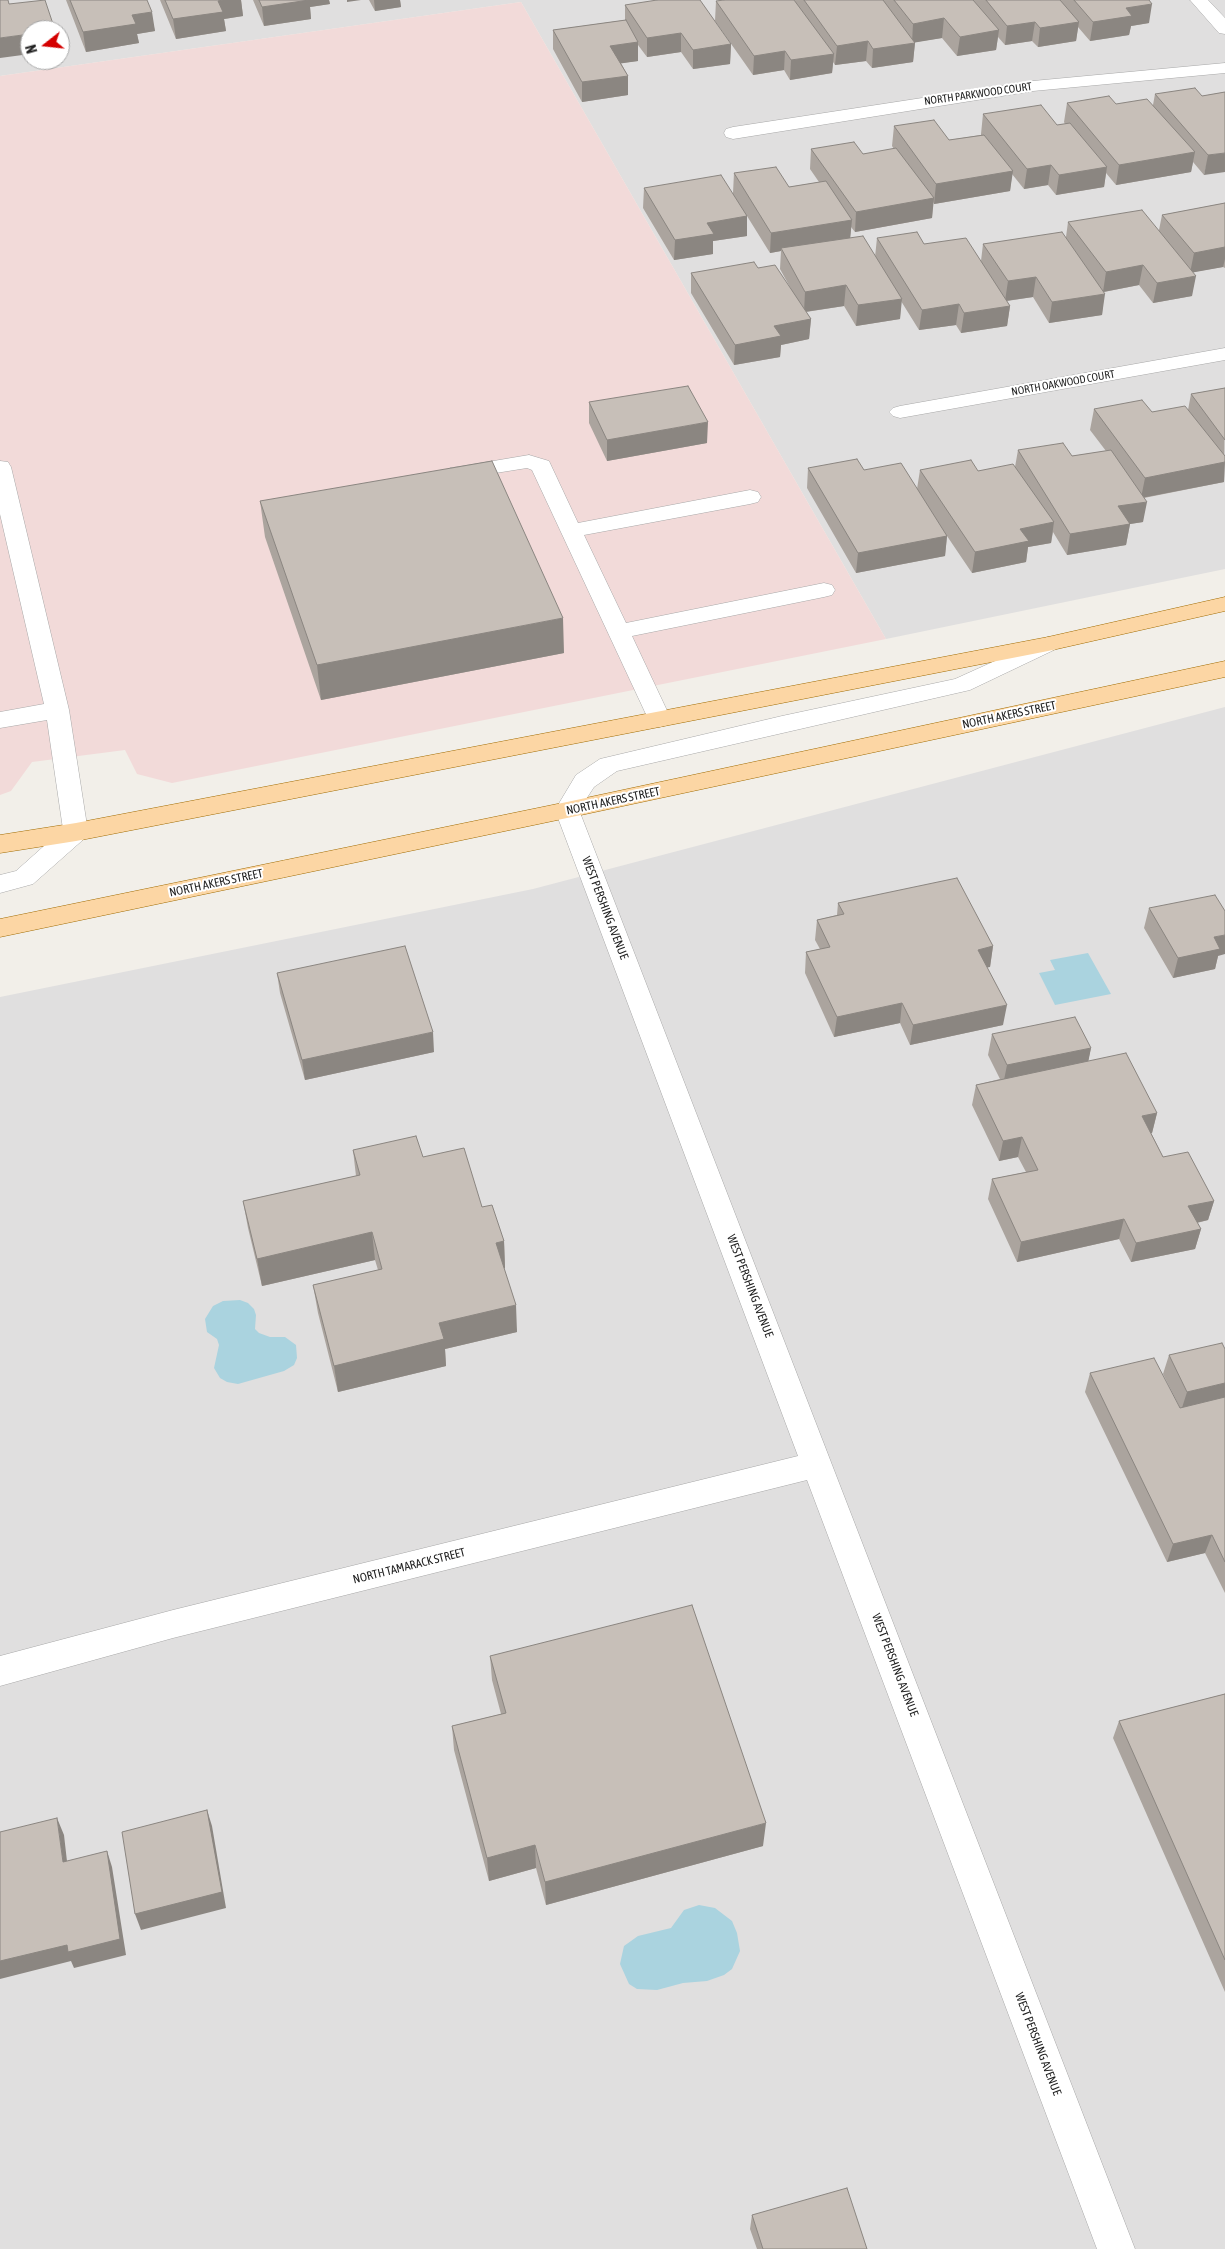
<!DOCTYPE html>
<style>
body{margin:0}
#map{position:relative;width:1225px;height:2249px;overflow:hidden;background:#f2efe9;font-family:"Asap Condensed",sans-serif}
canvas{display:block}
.north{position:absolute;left:20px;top:20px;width:50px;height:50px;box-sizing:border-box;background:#fff;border:1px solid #a7a7a7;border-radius:50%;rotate:254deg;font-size:14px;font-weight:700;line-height:20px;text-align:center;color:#222}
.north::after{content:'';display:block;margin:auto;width:18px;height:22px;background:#d40000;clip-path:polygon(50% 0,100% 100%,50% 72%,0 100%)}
</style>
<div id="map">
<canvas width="1225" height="2249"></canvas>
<div class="north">N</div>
</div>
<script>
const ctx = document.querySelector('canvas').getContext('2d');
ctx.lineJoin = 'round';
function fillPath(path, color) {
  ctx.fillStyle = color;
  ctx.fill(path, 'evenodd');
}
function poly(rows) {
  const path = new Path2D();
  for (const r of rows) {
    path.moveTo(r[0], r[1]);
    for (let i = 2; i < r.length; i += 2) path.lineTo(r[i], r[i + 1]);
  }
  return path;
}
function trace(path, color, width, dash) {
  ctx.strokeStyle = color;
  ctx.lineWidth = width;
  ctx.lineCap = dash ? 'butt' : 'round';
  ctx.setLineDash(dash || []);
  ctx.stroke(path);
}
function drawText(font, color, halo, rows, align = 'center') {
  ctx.font = font + ' "Asap Condensed",sans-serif';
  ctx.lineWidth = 4;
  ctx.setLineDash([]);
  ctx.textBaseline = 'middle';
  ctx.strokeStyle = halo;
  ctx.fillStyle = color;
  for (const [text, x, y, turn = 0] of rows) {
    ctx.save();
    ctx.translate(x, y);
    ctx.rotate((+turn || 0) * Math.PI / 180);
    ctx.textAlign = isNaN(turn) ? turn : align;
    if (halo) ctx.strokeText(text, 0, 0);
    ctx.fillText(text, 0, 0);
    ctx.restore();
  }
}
fillPath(poly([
 [0,0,1225,0,1225,569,886,639,521,2,0,76],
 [30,30,60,30,60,60,30,60],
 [1225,707,1225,2249,0,2249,0,997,533,889]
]), '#e0dfdf');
fillPath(poly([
 [521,2,886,639,172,783,137,774,125,750,32,762,11,791,0,795,0,76]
]), '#f2dad9');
fillPath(poly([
 [1088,953,1111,994,1055,1005,1039,973,1055,970,1050,960],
 [240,1300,248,1303,254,1309,256,1315,255,1329,259,1333,270,1337,285,1337,296,1345,297,1358,294,1365,284,1371,238,1384,227,1382,220,1378,214,1368,219,1345,217,1339,207,1332,205,1319,213,1306,223,1301],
 [699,1905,715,1908,732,1921,737,1933,740,1951,732,1969,724,1975,707,1981,683,1983,657,1990,637,1989,629,1984,620,1964,624,1946,638,1936,671,1928,684,1910]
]), '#aad3df');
const minor = poly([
 [1190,0,1208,0,1225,18,1225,34,1219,33,1190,0],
 [1225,63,1225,73,1033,91,733,139,726,137,724,133,726,129,733,127,1033,81,1225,63],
 [1225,348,1225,360,900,418,893,416,889,412,893,408,900,406,1225,348],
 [529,455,549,461,578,523,750,490,758,492,761,497,758,502,750,504,584,535,626,623,824,583,832,585,835,590,832,595,824,597,632,636,671,719,667,725,659,727,651,725,532,470,527,468,458,479,450,478,447,473,450,468,458,467,529,455],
 [0,461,8,462,11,467,69,710,88,832,85,838,33,884,0,893,0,875,16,871,63,829,47,720,0,728,0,712,44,704,0,514,0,461],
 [1048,637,1056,639,1060,644,1056,649,970,690,617,771,594,787,579,810,1135,2249,1097,2249,807,1480,173,1638,0,1686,0,1656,173,1610,798,1456,555,810,576,775,600,759,782,716,955,679,1048,637]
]);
const major = poly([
 [1225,597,1225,611,1048,651,76,841,0,853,0,835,76,823,1048,637,1225,597],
 [1225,661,1225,677,567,818,0,937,0,919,567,802,1225,661]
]);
trace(minor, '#a9a9a9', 1);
trace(major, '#a06b00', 1);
fillPath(minor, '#fff');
fillPath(major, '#fcd6a4');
fillPath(poly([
 [66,0,147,0,155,31,137,34,139,43,86,52],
 [160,0,241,0,243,16,224,19,226,31,176,39],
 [253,0,329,0,330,4,310,7,311,19,264,26],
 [369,0,400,0,401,7,375,11],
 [795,0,1149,0,1149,23,1131,26,1129,35,1090,41,1078,27,1076,41,1038,47,1032,41,1005,45,998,37,996,50,957,56,942,38,915,42,913,62,872,68,866,61,835,65,833,62,832,73,790,80,784,70,753,75,715,21,716,1,795,1],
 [625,5,731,44,730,64,693,69,681,52,647,57,638,45,638,61,621,63,628,76,628,95,582,102,553,49,553,30,625,20],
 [1225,92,1204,175,1193,162,1191,172,1116,185,1106,173,1104,187,1056,195,1048,185,1024,189,1012,174,1010,191,934,204,933,202,932,218,855,232,851,227,850,238,875,257,877,238,924,244,981,261,983,244,1066,237,1068,222,1159,230,1162,215,1225,203,1225,268,1223,267,1193,272,1192,296,1153,303,1139,285,1104,292,1102,315,1049,323,1033,297,1007,301,1010,306,1007,326,961,333,956,325,919,330,901,301,900,319,856,326,844,306,806,312,811,319,809,339,781,345,780,357,734,365,691,293,691,273,758,268,791,289,780,269,781,251,770,253,747,216,747,236,713,241,713,254,674,260,643,208,644,188,733,193,734,173,789,187,819,182,810,169,811,149,863,154,894,149,892,146,894,126,949,140,981,135,981,134,983,114,1057,125,1065,124,1064,122,1067,103,1153,105,1155,94,1202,96],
 [1225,388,1224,482,1144,498,1143,522,1130,524,1126,545,1067,555,1053,532,1051,543,1028,547,1026,562,972,573,947,536,945,556,856,573,807,488,808,468,864,470,917,489,920,470,978,471,1015,467,1018,450,1072,456,1106,451,1090,430,1094,409,1152,412,1188,410,1191,394],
 [589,402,707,443,607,461,589,423],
 [260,501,564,653,321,700,265,537],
 [838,903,993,946,990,967,987,967,1003,1025,910,1045,900,1023,834,1037,805,973,806,952,820,949,815,940,817,920,837,915],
 [1149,908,1218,956,1215,969,1173,978,1144,928],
 [277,973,434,1052,305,1080,280,993],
 [992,1034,1091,1048,1088,1061,1157,1113,1152,1133,1151,1133,1163,1157,1214,1201,1208,1220,1197,1223,1201,1229,1195,1249,1131,1262,1119,1239,1017,1262,988,1199,992,1179,1026,1172,1018,1157,999,1161,972,1105,976,1085,1000,1079,988,1055],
 [353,1150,423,1157,482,1207,504,1241,505,1268,504,1269,517,1332,445,1349,446,1366,338,1392,318,1313,313,1285,378,1270,375,1260,262,1286,248,1228,243,1201,356,1176],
 [1225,1349,1225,1593,1205,1553,1167,1562,1085,1392,1090,1373,1179,1406,1163,1374,1169,1355],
 [490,1656,763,1846,546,1905,536,1868,489,1881,454,1750,452,1726,501,1714,492,1680],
 [1225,1694,1225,1992,1113,1738,1119,1721],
 [752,2215,867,2249,757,2249,750,2229]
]), '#aba49e');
fillPath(poly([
 [223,0,241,0,243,16,224,19,226,31,176,39,173,19,218,1],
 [305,0,329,0,330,4,310,7,311,19,264,26,262,7],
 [347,0,361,0,347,2],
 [374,0,400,0,401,7,375,11],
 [1152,4,1149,23,1131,26,1129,35,1090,41,1093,22,1126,8],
 [152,12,155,31,137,34,139,43,86,52,83,32,132,15],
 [944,18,942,38,912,43,913,24],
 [1035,22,1032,41,1005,45,1007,26],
 [1079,22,1076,41,1038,47,1040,28],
 [999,30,996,50,957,56,960,37],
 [681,33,681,52,647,57,647,38],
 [30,34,30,54,0,58,0,38],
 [868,41,866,61,835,65,837,46],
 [638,42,638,61,610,65,610,46],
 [915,43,913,62,872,68,873,49],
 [731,44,730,64,693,69,693,50],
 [785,51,784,70,753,75,754,56],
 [834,54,832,73,790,80,791,60],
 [628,76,628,95,582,102,582,82],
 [1195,152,1191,172,1116,185,1119,165],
 [1225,153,1225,172,1204,175,1208,155],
 [1051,165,1048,185,1024,189,1027,169],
 [1107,167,1104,187,1056,195,1059,175],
 [1013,171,1010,191,934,204,936,184],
 [934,198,932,218,855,232,856,212],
 [747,216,747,236,713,241,713,254,674,260,675,240,707,223],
 [852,220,850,240,781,248,781,251,770,253,771,233],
 [1225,247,1225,259,1223,267,1190,273,1194,253],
 [1143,265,1139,285,1103,292,1106,272],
 [1196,276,1192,296,1153,303,1157,283],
 [1036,277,1033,297,1005,301,1008,281],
 [846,285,844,306,804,312,805,292],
 [1105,294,1102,315,1049,323,1052,302],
 [902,299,900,319,856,326,858,305],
 [959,304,956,325,919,330,922,310],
 [1010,306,1007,326,961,333,964,313],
 [811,319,809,339,781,345,780,357,734,365,735,345,774,326],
 [708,422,707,443,607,461,607,440],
 [1225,462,1224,482,1141,498,1145,478],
 [1147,502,1143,522,1130,524,1126,545,1067,555,1070,534,1118,506],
 [1054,522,1051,543,1028,547,1026,562,972,573,975,552,1020,529],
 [947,536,945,556,856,573,858,553],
 [563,618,564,653,321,700,317,665],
 [1225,935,1225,954,1218,956,1215,969,1173,978,1178,958,1214,937],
 [993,946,990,967,975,970,978,950],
 [902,1003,900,1023,834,1037,837,1017],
 [1007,1005,1003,1025,910,1045,913,1025],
 [433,1032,434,1052,305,1080,302,1060],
 [1091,1048,1087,1068,1003,1085,1007,1065],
 [1157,1113,1152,1133,1137,1136,1142,1116],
 [1022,1137,1018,1157,999,1161,1003,1141],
 [1214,1201,1208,1220,1182,1226,1188,1206],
 [1124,1219,1119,1239,1017,1262,1021,1242],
 [1201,1229,1195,1249,1131,1262,1136,1243],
 [372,1232,375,1260,262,1286,257,1259],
 [504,1241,505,1268,498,1270,496,1243],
 [516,1305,517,1332,445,1349,446,1366,338,1392,334,1366,439,1323],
 [1225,1383,1225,1401,1181,1411,1187,1392],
 [1212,1535,1205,1553,1167,1562,1173,1544],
 [207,1810,212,1826,226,1908,141,1930,135,1914],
 [57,1818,64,1835,69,1879,63,1862],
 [766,1823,763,1846,546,1905,545,1882],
 [535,1845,536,1868,489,1881,487,1858],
 [107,1851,112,1867,126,1955,74,1968,71,1961,0,1979,0,1961]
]), '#8b8681');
const building = poly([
 [0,0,8,0,9,4,45,0,55,30,30,30,30,34,0,38,0,0],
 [70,0,147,0,152,12,132,15,136,24,83,32,70,0],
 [165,0,223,0,218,1,223,12,173,19,165,0],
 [259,0,309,0,262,7,259,0],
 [657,0,700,0,731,44,693,50,681,33,647,38,625,5,657,0],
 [724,0,794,0,834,54,791,60,785,51,754,56,716,1,724,0],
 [804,0,883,0,915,43,873,49,868,41,837,46,804,0],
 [894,0,973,0,999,30,960,37,944,18,913,24,894,0],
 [986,0,1060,0,1079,22,1040,28,1035,22,1007,26,986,0],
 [1074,0,1149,0,1152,4,1126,8,1132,16,1093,22,1074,0],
 [626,20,638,42,610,46,628,76,582,82,553,30,626,20],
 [1195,88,1202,96,1225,92,1225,153,1208,155,1155,94,1195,88],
 [1109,96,1116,104,1147,99,1195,152,1119,165,1067,103,1109,96],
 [1041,105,1057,125,1070,123,1107,167,1059,175,1051,165,1027,169,983,114,1041,105],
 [934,120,949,140,984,135,1013,171,936,184,894,126,934,120],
 [854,142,863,154,896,148,934,198,856,212,811,149,854,142],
 [776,167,789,187,826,181,852,220,771,233,734,173,776,167],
 [721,175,747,216,707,223,714,234,675,240,644,188,721,175],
 [1225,203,1225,247,1194,253,1162,215,1225,203],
 [1142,210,1196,276,1157,283,1143,265,1106,272,1068,222,1142,210],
 [917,232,924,244,966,238,1010,306,964,313,959,304,922,310,877,238,917,232],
 [1062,232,1105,294,1052,302,1036,277,1008,281,983,244,1062,232],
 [863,236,902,299,858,305,846,285,805,292,781,248,863,236],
 [754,262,758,268,775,265,811,319,774,326,781,336,735,345,691,273,754,262],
 [688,386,708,422,607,440,589,402,688,386],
 [1225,388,1225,440,1191,394,1225,388],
 [1142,400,1152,412,1185,406,1225,456,1225,462,1145,478,1094,409,1142,400],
 [1063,443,1072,456,1111,450,1147,502,1118,506,1130,524,1070,534,1018,450,1063,443],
 [857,459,864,470,901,463,947,536,858,553,808,468,857,459],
 [971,460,978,471,1013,464,1054,522,1020,529,1029,541,975,552,920,470,971,460],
 [492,461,563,618,317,665,260,501,492,461],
 [957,878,993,946,978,950,1007,1005,913,1025,902,1003,837,1017,806,952,830,947,817,920,844,914,838,903,957,878],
 [1215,895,1225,911,1225,935,1214,937,1220,949,1178,958,1149,908,1215,895],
 [405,946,433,1032,302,1060,277,973,405,946],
 [1075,1017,1091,1048,1007,1065,992,1034,1075,1017],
 [1126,1053,1157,1113,1142,1116,1163,1157,1188,1152,1214,1201,1188,1206,1201,1229,1136,1243,1124,1219,1021,1242,992,1179,1038,1170,1022,1137,1003,1141,976,1085,1126,1053],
 [416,1136,423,1157,464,1148,482,1207,492,1205,504,1241,496,1243,516,1305,439,1323,444,1339,334,1366,313,1285,382,1269,372,1232,257,1259,243,1201,360,1175,353,1150,416,1136],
 [1222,1343,1225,1349,1225,1383,1187,1392,1169,1355,1222,1343],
 [1154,1358,1180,1408,1225,1397,1225,1562,1212,1535,1173,1544,1090,1373,1154,1358],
 [692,1605,766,1823,545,1882,535,1845,487,1858,452,1726,506,1713,490,1656,692,1605],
 [1225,1694,1225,1960,1119,1721,1225,1694],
 [207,1810,222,1892,135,1914,122,1832,207,1810],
 [57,1818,63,1862,107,1851,120,1939,68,1952,67,1945,0,1961,0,1832,57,1818],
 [847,2188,867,2249,763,2249,752,2215,847,2188]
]);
fillPath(building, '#c7bfb8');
trace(building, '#8b8681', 1);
drawText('11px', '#222', '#fff', [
 ["NORTH PARKWOOD COURT",978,94,-8],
 ["NORTH OAKWOOD COURT",1063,383,-10]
]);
drawText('12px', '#222', '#fff', [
 ["NORTH AKERS STREET",1009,715,-12],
 ["NORTH AKERS STREET",613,801,-12],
 ["NORTH AKERS STREET",216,883,-12],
 ["WEST PERSHING AVENUE",605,908,69],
 ["WEST PERSHING AVENUE",750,1286,69],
 ["NORTH TAMARACK STREET",409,1566,-14],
 ["WEST PERSHING AVENUE",895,1665,69],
 ["WEST PERSHING AVENUE",1038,2044,69]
]);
</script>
